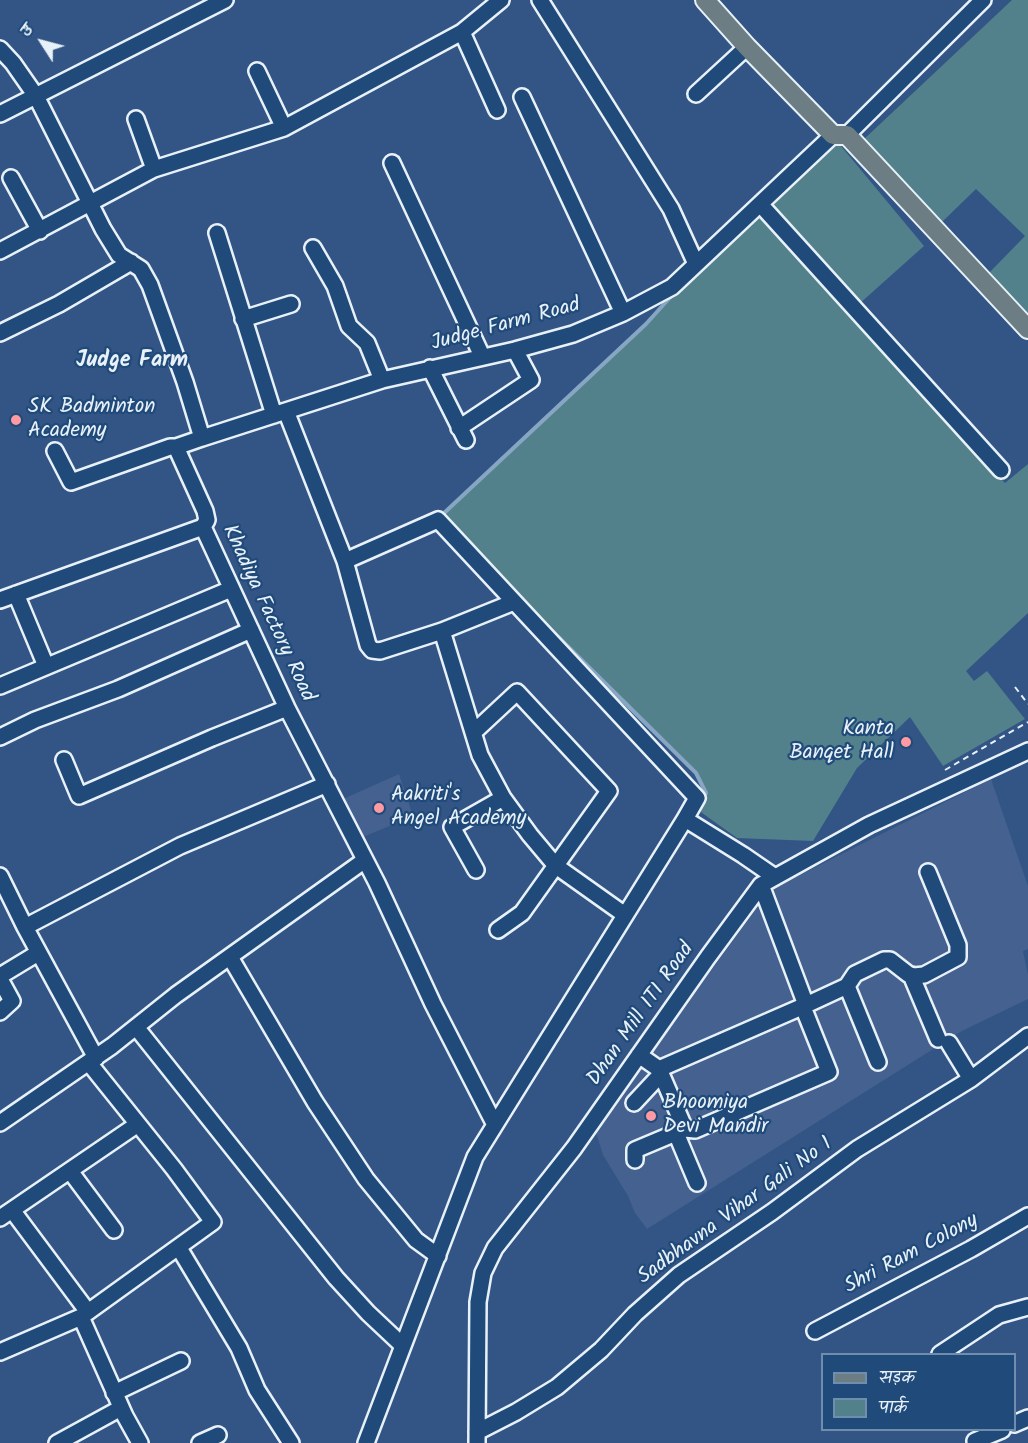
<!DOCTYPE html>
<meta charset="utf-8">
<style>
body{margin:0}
#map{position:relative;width:1028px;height:1443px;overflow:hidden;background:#325585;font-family:Kalam,"Playpen Sans Deva",sans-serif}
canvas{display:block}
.legend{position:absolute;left:821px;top:1353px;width:195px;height:78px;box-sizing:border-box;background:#1f4a7a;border:2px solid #6f8dac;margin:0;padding:8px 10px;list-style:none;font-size:18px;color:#e8f1f8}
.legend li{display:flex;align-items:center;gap:12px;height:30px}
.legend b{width:30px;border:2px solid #6f8dac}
.north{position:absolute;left:12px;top:12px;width:60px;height:60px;-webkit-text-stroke:4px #1f4a7a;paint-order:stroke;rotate:306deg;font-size:16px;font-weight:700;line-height:24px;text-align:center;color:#e8f1f8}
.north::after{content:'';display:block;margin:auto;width:21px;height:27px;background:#e8f1f8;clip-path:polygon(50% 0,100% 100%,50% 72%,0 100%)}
</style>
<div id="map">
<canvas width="1028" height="1443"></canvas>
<ul class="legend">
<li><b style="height:8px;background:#6c7e84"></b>सड़क</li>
<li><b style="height:16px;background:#52818b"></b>पार्क</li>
</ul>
<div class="north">उ</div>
</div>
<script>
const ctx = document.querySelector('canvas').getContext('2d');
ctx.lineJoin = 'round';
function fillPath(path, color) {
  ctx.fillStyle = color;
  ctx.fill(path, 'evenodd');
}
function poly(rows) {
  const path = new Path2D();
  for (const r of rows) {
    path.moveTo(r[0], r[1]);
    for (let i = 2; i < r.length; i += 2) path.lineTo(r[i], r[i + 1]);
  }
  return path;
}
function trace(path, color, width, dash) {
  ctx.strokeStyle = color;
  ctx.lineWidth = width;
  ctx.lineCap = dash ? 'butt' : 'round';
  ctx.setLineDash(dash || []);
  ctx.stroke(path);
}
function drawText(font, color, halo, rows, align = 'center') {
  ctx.font = font + ' Kalam,sans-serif';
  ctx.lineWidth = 4.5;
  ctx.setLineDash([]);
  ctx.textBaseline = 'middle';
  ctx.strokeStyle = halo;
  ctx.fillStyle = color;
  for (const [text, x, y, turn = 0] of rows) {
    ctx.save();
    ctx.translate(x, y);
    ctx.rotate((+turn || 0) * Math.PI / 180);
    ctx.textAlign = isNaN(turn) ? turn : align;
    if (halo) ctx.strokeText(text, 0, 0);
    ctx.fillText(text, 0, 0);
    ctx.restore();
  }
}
fillPath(poly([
 [399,774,413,816,361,838,343,799],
 [991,779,1028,886,1028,949,1023,951,1028,975,1028,999,962,1031,647,1229,635,1213,628,1196,603,1155,595,1129,770,890]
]), '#44618f');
fillPath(poly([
 [1012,0,1028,0,1028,313,989,273,1025,236,976,189,942,222,862,141],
 [834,146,841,146,924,246,849,313,1005,483,1028,464,1028,613,966,671,974,681,987,671,1025,719,943,766,910,717,857,768,813,841,737,838,698,810,706,793,696,773,519,597,443,514,646,324,693,273,753,221]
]), '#52818b');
trace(poly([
 [469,543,443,514,646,324,674,293],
 [533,612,696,773,706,793,703,800]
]), '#86a6c3', 4);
const minor = poly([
 [540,0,671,209,696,264],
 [462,32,497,110],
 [0,49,13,63,36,96,103,229,119,255,141,269,150,285,185,382,202,438,176,447,205,511,207,520,203,527,287,708,377,883,433,1004,494,1123],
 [257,71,284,128],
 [696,94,747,47],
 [522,97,623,313],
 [0,114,225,0],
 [136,119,154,169],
 [847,135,983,0],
 [392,163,482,356],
 [11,178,40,231],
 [760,204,1001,470],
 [217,233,274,415],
 [313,248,335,286,349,326,367,343,382,380],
 [0,251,154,169,284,128,462,32,501,0],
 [243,319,291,304],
 [0,333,59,304,131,262],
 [430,368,466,440],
 [286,411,345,561,368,645,372,650,380,651,442,631,514,602],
 [459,428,531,380,515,350],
 [202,438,382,380,515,350,573,334,623,313,672,287,833,135],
 [55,451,71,482,170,447,176,447],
 [345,561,438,520,697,798,685,819],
 [16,594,46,666],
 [0,600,203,527],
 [442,631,480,755,503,798,530,835,556,866,625,915],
 [0,686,231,589],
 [474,732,517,692,609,791,522,913,498,930],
 [0,737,35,720,118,689,251,630],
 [64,760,79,796,212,738,287,708],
 [476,870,452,827,503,798],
 [0,876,25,927,96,1058],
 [25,927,180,846,327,784],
 [230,957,315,1102,366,1179,416,1240,438,1256],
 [911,975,938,1039],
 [0,976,38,953],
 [0,979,12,1001,0,1012],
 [847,986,878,1062],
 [806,1005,847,986,855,974,884,960,890,960,908,974,914,976,924,975,958,957,958,945,928,872],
 [136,1027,336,1278,368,1313,402,1345],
 [949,1043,971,1079],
 [659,1069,806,1005,761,885],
 [634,1103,661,1074],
 [0,1123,112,1046,176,995,365,860],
 [685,1129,695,1130,829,1072,803,1007],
 [676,1133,697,1183],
 [635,1160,635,1150,685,1129,659,1069,639,1055],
 [70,1171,114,1230],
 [12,1210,88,1312],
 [0,1218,138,1124],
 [179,1248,239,1348,257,1390,291,1443],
 [81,1317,125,1416,140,1443],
 [815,1331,971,1249,1028,1216],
 [0,1352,81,1317,213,1222,174,1169,89,1063],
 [940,1354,999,1315,1028,1307],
 [114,1393,181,1361],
 [1014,1424,1028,1418],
 [477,1432,516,1412,557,1387,601,1350,635,1314,679,1275,772,1212,857,1149,971,1079,1028,1036],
 [975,1441,1002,1430],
 [57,1443,121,1408],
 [200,1443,218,1435],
 [366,1443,475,1157,685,819,743,855,775,877],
 [477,1443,478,1302,483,1273,495,1248,574,1148,708,957,761,885,869,825,1028,751]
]);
const major = poly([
 [705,0,747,47,833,135,847,135,1028,329]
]);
trace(minor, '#e8f1f8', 20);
trace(major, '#e8f1f8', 22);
trace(poly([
 [1015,687,1028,704],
 [945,770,1028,722]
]), '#e8f1f8', 2, [6, 4.5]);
trace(minor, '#1f4a7a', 15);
trace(major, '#6c7e84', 18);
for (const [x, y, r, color] of [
 [16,420,6,"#ff9aa2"],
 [906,742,6,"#ff9aa2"],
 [379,808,6,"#ff9aa2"],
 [651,1116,6,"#ff9aa2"]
]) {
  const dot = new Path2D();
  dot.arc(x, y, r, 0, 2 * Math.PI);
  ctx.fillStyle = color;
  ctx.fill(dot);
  trace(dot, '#1f4a7a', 2);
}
drawText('21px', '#e8f1f8', '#1f4a7a', [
 ["Judge Farm Road",506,326,-15],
 ["Khadiya Factory Road",267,614,65],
 ["Dhan Mill ITI Road",642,1015,-55],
 ["Sadbhavna Vihar Gali No 1",736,1212,-36],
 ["Shri Ram Colony",912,1255,-28]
]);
drawText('21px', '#e8f1f8', '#1f4a7a', [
 ["SK Badminton",28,408],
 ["Academy",28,432],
 ["Kanta",894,730,"right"],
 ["Banqet Hall",894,754,"right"],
 ["Aakriti's",391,796],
 ["Angel Academy",391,820],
 ["Bhoomiya",663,1104],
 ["Devi Mandir",663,1128]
], 'left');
drawText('bold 22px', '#e8f1f8', '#1f4a7a', [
 ["Judge Farm",132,362]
]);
</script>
